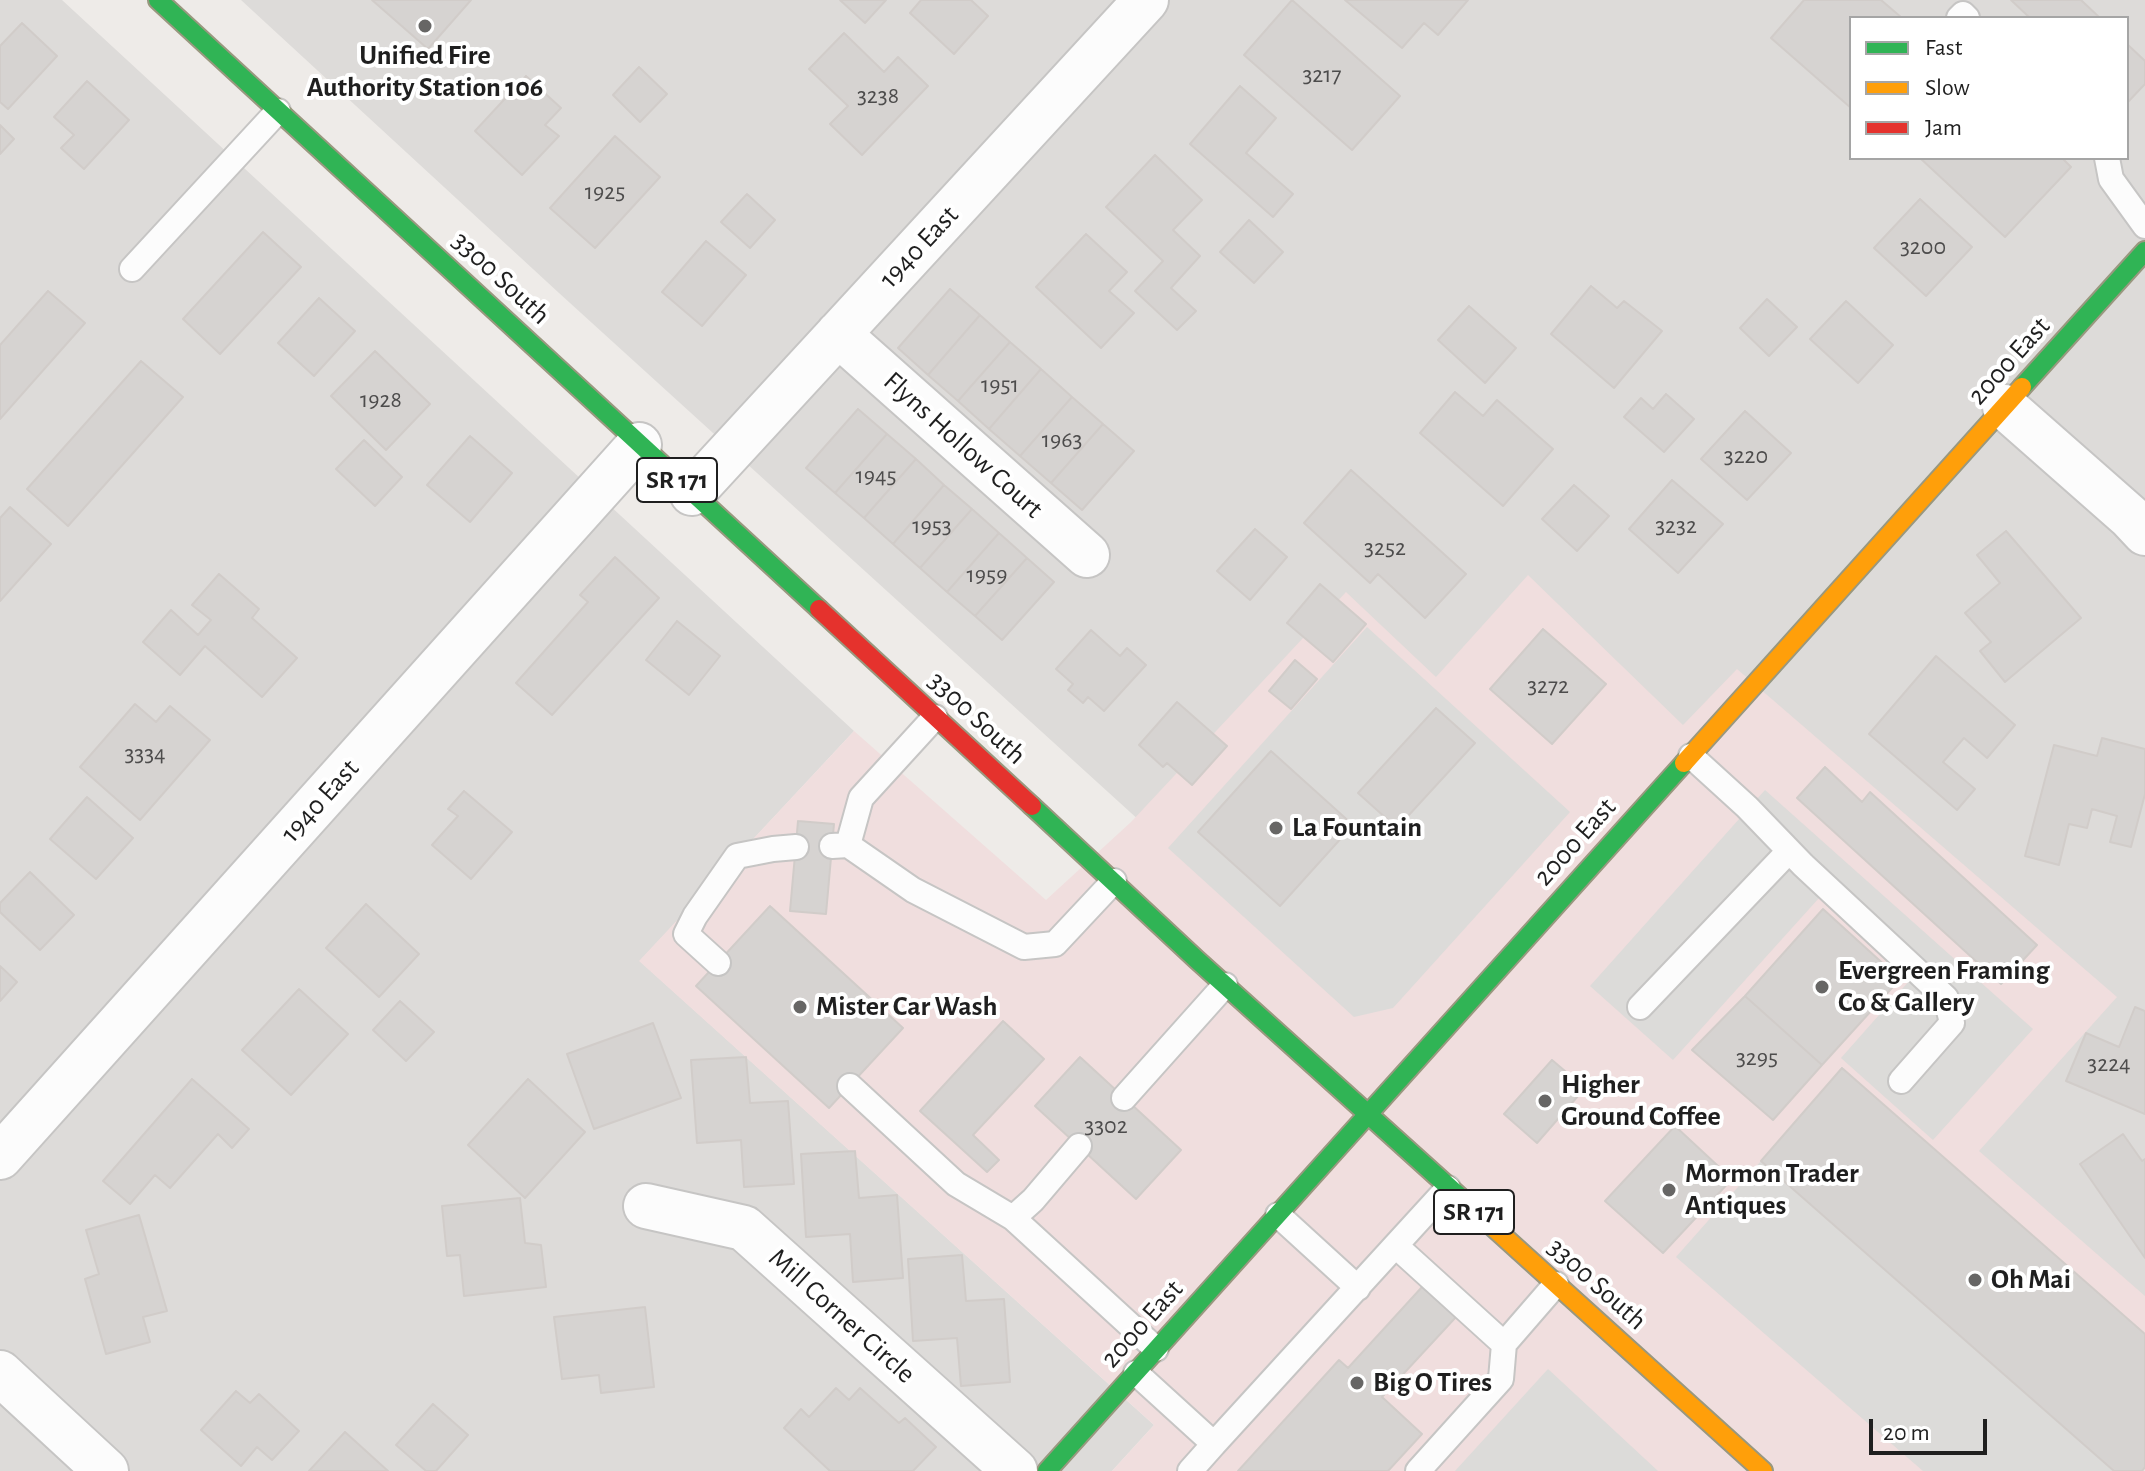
<!DOCTYPE html>
<style>
body{margin:0}
#map{position:relative;width:2145px;height:1471px;overflow:hidden;background:#eeebe8;font-family:"Alegreya Sans",sans-serif}
canvas{display:block}
.legend{position:absolute;left:1849px;top:16px;width:280px;height:144px;box-sizing:border-box;background:#fff;border:2px solid #a5a5a5;margin:0;padding:10px 14px;list-style:none;font-size:24px;color:#1f1f1f}
.legend li{display:flex;align-items:center;gap:16px;height:40px}
.legend b{width:40px;border:2px solid #a5a5a5}
.scale{position:absolute;left:1869px;top:1419px;width:118px;height:36px;box-sizing:border-box;border:4px solid #1f1f1f;border-top:0;padding-left:10px;font-size:24px;line-height:28px;white-space:nowrap;color:#1f1f1f;-webkit-text-stroke:6px #fff;paint-order:stroke}
</style>
<div id="map">
<canvas width="2145" height="1471"></canvas>
<ul class="legend">
<li><b style="height:10px;background:#30b455"></b>Fast</li>
<li><b style="height:10px;background:#ff9f0a"></b>Slow</li>
<li><b style="height:10px;background:#e5322d"></b>Jam</li>
</ul>
<div class="scale">20 m</div>
</div>
<script>
const ctx = document.querySelector('canvas').getContext('2d');
ctx.lineJoin = 'round';
function fillPath(path, color) {
  ctx.fillStyle = color;
  ctx.fill(path, 'evenodd');
}
function poly(rows) {
  const path = new Path2D();
  for (const r of rows) {
    path.moveTo(r[0], r[1]);
    for (let i = 2; i < r.length; i += 2) path.lineTo(r[i], r[i + 1]);
  }
  return path;
}
function trace(path, color, width, dash) {
  ctx.strokeStyle = color;
  ctx.lineWidth = width;
  ctx.lineCap = dash ? 'butt' : 'round';
  ctx.setLineDash(dash || []);
  ctx.stroke(path);
}
function drawText(font, color, halo, rows, align = 'center') {
  ctx.font = font + ' "Alegreya Sans",sans-serif';
  ctx.lineWidth = 8;
  ctx.setLineDash([]);
  ctx.textBaseline = 'middle';
  ctx.strokeStyle = halo;
  ctx.fillStyle = color;
  for (const [text, x, y, turn = 0] of rows) {
    ctx.save();
    ctx.translate(x, y);
    ctx.rotate((+turn || 0) * Math.PI / 180);
    ctx.textAlign = isNaN(turn) ? turn : align;
    if (halo) ctx.strokeText(text, 0, 0);
    ctx.fillText(text, 0, 0);
    ctx.restore();
  }
}
fillPath(poly([
 [0,0,62,0,854,731,640,961,1154,1425,1112,1471,0,1471],
 [241,0,2145,0,2145,1471,1855,1471,559,293],
 [1851,18,2127,18,2127,158,1851,158]
]), '#dddbd9');
fillPath(poly([
 [1528,575,1683,725,1737,669,2117,997,1979,1151,2145,1296,2145,1471,1112,1471,1154,1425,639,961,854,731,1046,900,1131,822,1346,592,1436,677]
]), '#f0dede');
fillPath(poly([
 [1367,627,1570,812,1393,1008,1354,1017,1168,848],
 [1765,790,2033,1029,1933,1140,1841,1058,1910,980,1819,898,1673,1060,1590,986],
 [1761,1161,2114,1471,1923,1471,1676,1257],
 [1548,1369,1658,1471,1455,1471]
]), '#dcdbd9');
const building = poly([
 [372,0,471,0,428,49,372,0],
 [840,0,886,0,865,23,840,0],
 [921,0,971,0,988,16,954,54,910,13,921,0],
 [1292,0,1400,96,1352,150,1244,55,1292,0],
 [1345,0,1468,0,1438,35,1424,23,1402,48,1345,0],
 [1804,0,1881,0,1902,18,1851,18,1851,108,1771,38,1804,0],
 [2011,0,2081,0,2100,18,2030,18,2011,0],
 [22,23,57,56,8,109,0,102,0,46,22,23],
 [844,33,884,72,898,57,928,86,862,155,830,124,848,106,809,69,844,33],
 [2127,44,2145,61,2145,84,2127,103,2127,44],
 [639,67,667,94,640,122,613,95,639,67],
 [526,76,561,108,545,125,559,136,522,175,475,131,526,76],
 [87,81,129,120,84,169,61,148,74,135,54,117,87,81],
 [1240,86,1276,118,1246,153,1293,194,1273,217,1190,144,1240,86],
 [0,125,14,139,0,154,0,125],
 [615,136,660,177,595,248,550,208,615,136],
 [1155,155,1202,200,1173,230,1200,256,1171,288,1196,311,1177,330,1135,291,1163,261,1106,207,1155,155],
 [1920,158,2062,158,2071,167,2005,237,1920,158],
 [747,194,775,220,750,248,721,222,747,194],
 [1920,199,1972,247,1926,296,1874,248,1920,199],
 [1249,220,1283,252,1254,283,1220,252,1249,220],
 [263,232,301,267,220,354,183,319,263,232],
 [1086,234,1127,272,1109,291,1134,313,1101,348,1036,287,1086,234],
 [706,241,746,275,702,326,662,292,706,241],
 [1591,286,1617,308,1624,301,1662,331,1614,388,1551,334,1591,286],
 [950,289,980,315,928,375,898,348,950,289],
 [48,291,85,323,0,419,0,345,48,291],
 [319,298,355,331,314,376,278,343,319,298],
 [1767,299,1797,327,1769,356,1740,328,1767,299],
 [1846,301,1893,345,1858,383,1810,339,1846,301],
 [1469,306,1516,348,1485,383,1438,340,1469,306],
 [980,315,1010,342,958,401,928,375,980,315],
 [1010,342,1041,369,989,429,958,401,1010,342],
 [375,351,430,404,386,450,331,396,375,351],
 [141,361,183,397,68,526,27,489,141,361],
 [1041,369,1072,397,1020,456,989,429,1041,369],
 [1455,392,1483,416,1497,400,1553,449,1503,506,1420,433,1455,392],
 [1666,394,1694,419,1664,452,1624,417,1641,398,1653,409,1666,394],
 [1072,397,1103,424,1051,483,1020,456,1072,397],
 [858,409,887,434,835,493,806,468,858,409],
 [1745,411,1791,453,1747,500,1701,459,1745,411],
 [1103,424,1134,451,1082,510,1051,483,1103,424],
 [887,434,916,459,864,518,835,493,887,434],
 [470,436,512,473,470,522,427,485,470,436],
 [364,440,402,477,375,506,336,469,364,440],
 [916,459,944,485,893,544,864,518,916,459],
 [1351,470,1466,574,1425,618,1378,574,1370,583,1304,523,1351,470],
 [1672,480,1723,524,1678,573,1629,529,1672,480],
 [944,485,972,509,920,568,893,544,944,485],
 [1574,485,1609,516,1577,551,1542,519,1574,485],
 [10,507,51,544,0,601,0,518,10,507],
 [972,509,999,533,947,592,920,568,972,509],
 [1255,529,1287,557,1250,600,1217,571,1255,529],
 [2006,531,2081,618,2005,682,1980,651,1991,642,1965,613,2000,583,1977,555,2006,531],
 [999,533,1027,558,975,616,947,592,999,533],
 [615,557,659,598,552,715,516,683,588,602,580,595,615,557],
 [1027,558,1054,582,1002,640,975,616,1027,558],
 [219,574,259,609,252,618,297,658,262,697,205,646,180,675,143,642,171,610,198,635,211,620,192,605,219,574],
 [1320,584,1366,624,1333,662,1287,623,1320,584],
 [677,621,720,656,689,695,646,660,677,621],
 [1543,629,1606,684,1552,744,1490,689,1543,629],
 [1091,630,1120,656,1127,648,1146,665,1104,711,1088,697,1083,703,1068,690,1073,684,1056,669,1091,630],
 [1936,656,2015,725,1987,758,1964,738,1943,762,1975,789,1957,810,1869,734,1936,656],
 [1295,660,1317,679,1291,709,1269,691,1295,660],
 [1177,702,1227,746,1192,785,1167,763,1163,767,1139,745,1177,702],
 [135,704,156,722,170,706,210,740,140,820,80,767,135,704],
 [1436,708,1475,743,1397,828,1358,793,1436,708],
 [2102,738,2145,749,2145,794,2131,847,2110,842,2117,816,2092,809,2087,828,2069,824,2059,865,2025,856,2054,745,2097,756,2102,738],
 [1271,751,1353,825,1280,906,1198,832,1271,751],
 [1825,767,1862,802,1870,792,2037,945,2001,984,1797,798,1825,767],
 [464,791,512,832,471,879,432,845,458,816,448,809,464,791],
 [87,797,133,838,96,879,50,839,87,797],
 [798,821,834,824,826,914,790,911,798,821],
 [30,872,74,915,40,950,0,912,0,903,30,872],
 [366,904,419,954,379,997,326,948,366,904],
 [770,906,903,1028,829,1108,696,986,770,906],
 [1823,909,1900,979,1822,1065,1745,996,1823,909],
 [0,966,17,982,0,1001,0,966],
 [299,989,348,1034,291,1095,242,1050,299,989],
 [1745,996,1822,1065,1773,1120,1692,1050,1745,996],
 [400,1001,434,1032,406,1061,373,1030,400,1001],
 [2135,1007,2145,1011,2145,1114,2066,1081,2086,1033,2119,1047,2135,1007],
 [1003,1021,1044,1059,973,1135,999,1160,987,1172,920,1111,1003,1021],
 [653,1023,681,1098,594,1129,567,1054,653,1023],
 [746,1057,750,1103,788,1101,794,1184,744,1187,741,1140,697,1143,691,1060,746,1057],
 [1080,1057,1181,1150,1136,1199,1035,1106,1080,1057],
 [1552,1060,1585,1088,1537,1143,1504,1114,1552,1060],
 [1842,1068,2145,1334,2145,1467,2142,1471,2114,1471,1761,1161,1842,1068],
 [192,1079,249,1129,232,1148,218,1134,170,1188,155,1175,130,1204,103,1181,192,1079],
 [528,1079,585,1132,525,1198,468,1145,528,1079],
 [1675,1126,1732,1179,1663,1253,1605,1201,1675,1126],
 [2123,1134,2142,1161,2145,1159,2145,1258,2080,1164,2123,1134],
 [855,1151,859,1198,897,1195,903,1278,853,1282,850,1234,806,1237,801,1154,855,1151],
 [520,1198,525,1243,541,1245,546,1287,464,1296,460,1255,447,1256,442,1206,520,1198],
 [139,1215,167,1311,143,1317,150,1342,106,1354,85,1279,99,1274,86,1230,139,1215],
 [962,1255,966,1301,1004,1299,1010,1382,961,1386,957,1338,913,1341,908,1259,962,1255],
 [1422,1287,1456,1317,1382,1397,1422,1434,1388,1471,1238,1471,1339,1360,1348,1368,1422,1287],
 [645,1307,654,1387,601,1393,599,1375,562,1379,554,1317,645,1307],
 [836,1388,849,1400,860,1388,899,1423,905,1418,936,1447,913,1471,830,1471,784,1428,801,1409,809,1417,836,1388],
 [236,1391,250,1403,259,1394,299,1431,272,1460,257,1447,241,1466,201,1430,236,1391],
 [433,1404,468,1435,436,1471,426,1471,396,1445,433,1404],
 [345,1432,388,1471,309,1471,345,1432]
]);
fillPath(building, '#d6d3d1');
trace(building, '#d1ccc9', 2);
const lane = poly([
 [1959,18,1963,14,1967,18],
 [2107,158,2111,179,2145,226],
 [132,269,278,111],
 [1691,756,1747,807,1803,865,1946,998,1952,1023,1901,1081],
 [848,845,861,798,935,717],
 [832,846,848,845,913,890,1024,947,1055,944,1114,881],
 [718,963,686,934,695,916,737,856,773,849,796,847],
 [1640,1007,1789,851],
 [850,1086,956,1184,1013,1218,1156,1349],
 [1124,1098,1225,985],
 [1278,1215,1358,1288],
 [1013,1218,1033,1200,1079,1146],
 [1396,1246,1504,1344],
 [1136,1373,1214,1444,1190,1471],
 [1214,1444,1448,1188],
 [1418,1471,1501,1379,1504,1344,1556,1284]
]);
const street = poly([
 [838,334,1087,555],
 [2005,407,2130,517,2145,533],
 [692,493,1146,0],
 [0,1157,639,445],
 [646,1206,744,1228,1015,1471],
 [0,1373,106,1471]
]);
const fast = poly([
 [158,0,819,609],
 [2022,387,2145,251],
 [1032,806,1196,959,1461,1198],
 [1047,1471,1684,763]
]);
const slow = poly([
 [1684,763,2022,387],
 [1461,1198,1763,1471]
]);
const jam = poly([
 [819,609,1032,806]
]);
trace(lane, '#c6c5c4', 28);
trace(street, '#c6c5c4', 48);
trace(fast, '#99987f', 22);
trace(slow, '#99987f', 22);
trace(jam, '#99987f', 22);
trace(lane, '#fcfcfc', 24);
trace(street, '#fcfcfc', 44);
trace(fast, '#30b455', 18);
trace(slow, '#ff9f0a', 18);
trace(jam, '#e5322d', 18);
for (const [x, y, r, color] of [
 [425,26,8,"#676665"],
 [1276,828,8,"#676665"],
 [1822,987,8,"#676665"],
 [800,1007,8,"#676665"],
 [1545,1101,8,"#676665"],
 [1669,1190,8,"#676665"],
 [1975,1280,8,"#676665"],
 [1357,1383,8,"#676665"]
]) {
  const dot = new Path2D();
  dot.arc(x, y, r, 0, 2 * Math.PI);
  ctx.fillStyle = color;
  ctx.fill(dot);
  trace(dot, '#fff', 3);
}
drawText('24px', '#4d4c4c', null, [
 ["3217",1322,75],
 ["3238",878,96],
 ["1925",605,192],
 ["3200",1923,247],
 ["1951",1000,385],
 ["1928",381,400],
 ["1963",1062,440],
 ["3220",1746,456],
 ["1945",876,476],
 ["1953",932,526],
 ["3232",1676,526],
 ["3252",1385,548],
 ["1959",987,575],
 ["3272",1548,686],
 ["3334",145,754],
 ["3295",1757,1058],
 ["3224",2109,1064],
 ["3302",1106,1126]
]);
for (const [x, y, w] of [
 [677,480,80],
 [1474,1212,80]
]) {
  const box = new Path2D();
  box.roundRect(x - w / 2, y - 22, w, 44, 6);
  ctx.fillStyle = '#fff';
  ctx.fill(box);
  trace(box, '#1f1f1f', 2);
}
drawText('bold 26px', '#1f1f1f', null, [
 ["SR 171",677,480],
 ["SR 171",1474,1212]
]);
drawText('bold 28px', '#1f1f1f', '#fff', [
 ["Unified Fire",425,56,"center"],
 ["Authority Station 106",425,88,"center"],
 ["La Fountain",1292,828],
 ["Evergreen Framing",1838,971],
 ["Co & Gallery",1838,1003],
 ["Mister Car Wash",816,1007],
 ["Higher",1561,1085],
 ["Ground Coffee",1561,1117],
 ["Mormon Trader",1685,1174],
 ["Antiques",1685,1206],
 ["Oh Mai",1991,1280],
 ["Big O Tires",1373,1383]
], 'left');
drawText('28px', '#1f1f1f', '#fff', [
 ["1940 East",919,247,-47],
 ["3300 South",501,278,43],
 ["2000 East",2009,361,-48],
 ["Flyns Hollow Court",963,445,42],
 ["3300 South",977,718,43],
 ["1940 East",320,801,-48],
 ["2000 East",1575,842,-48],
 ["3300 South",1597,1284,42],
 ["Mill Corner Circle",842,1316,42],
 ["2000 East",1142,1324,-48]
]);
</script>
